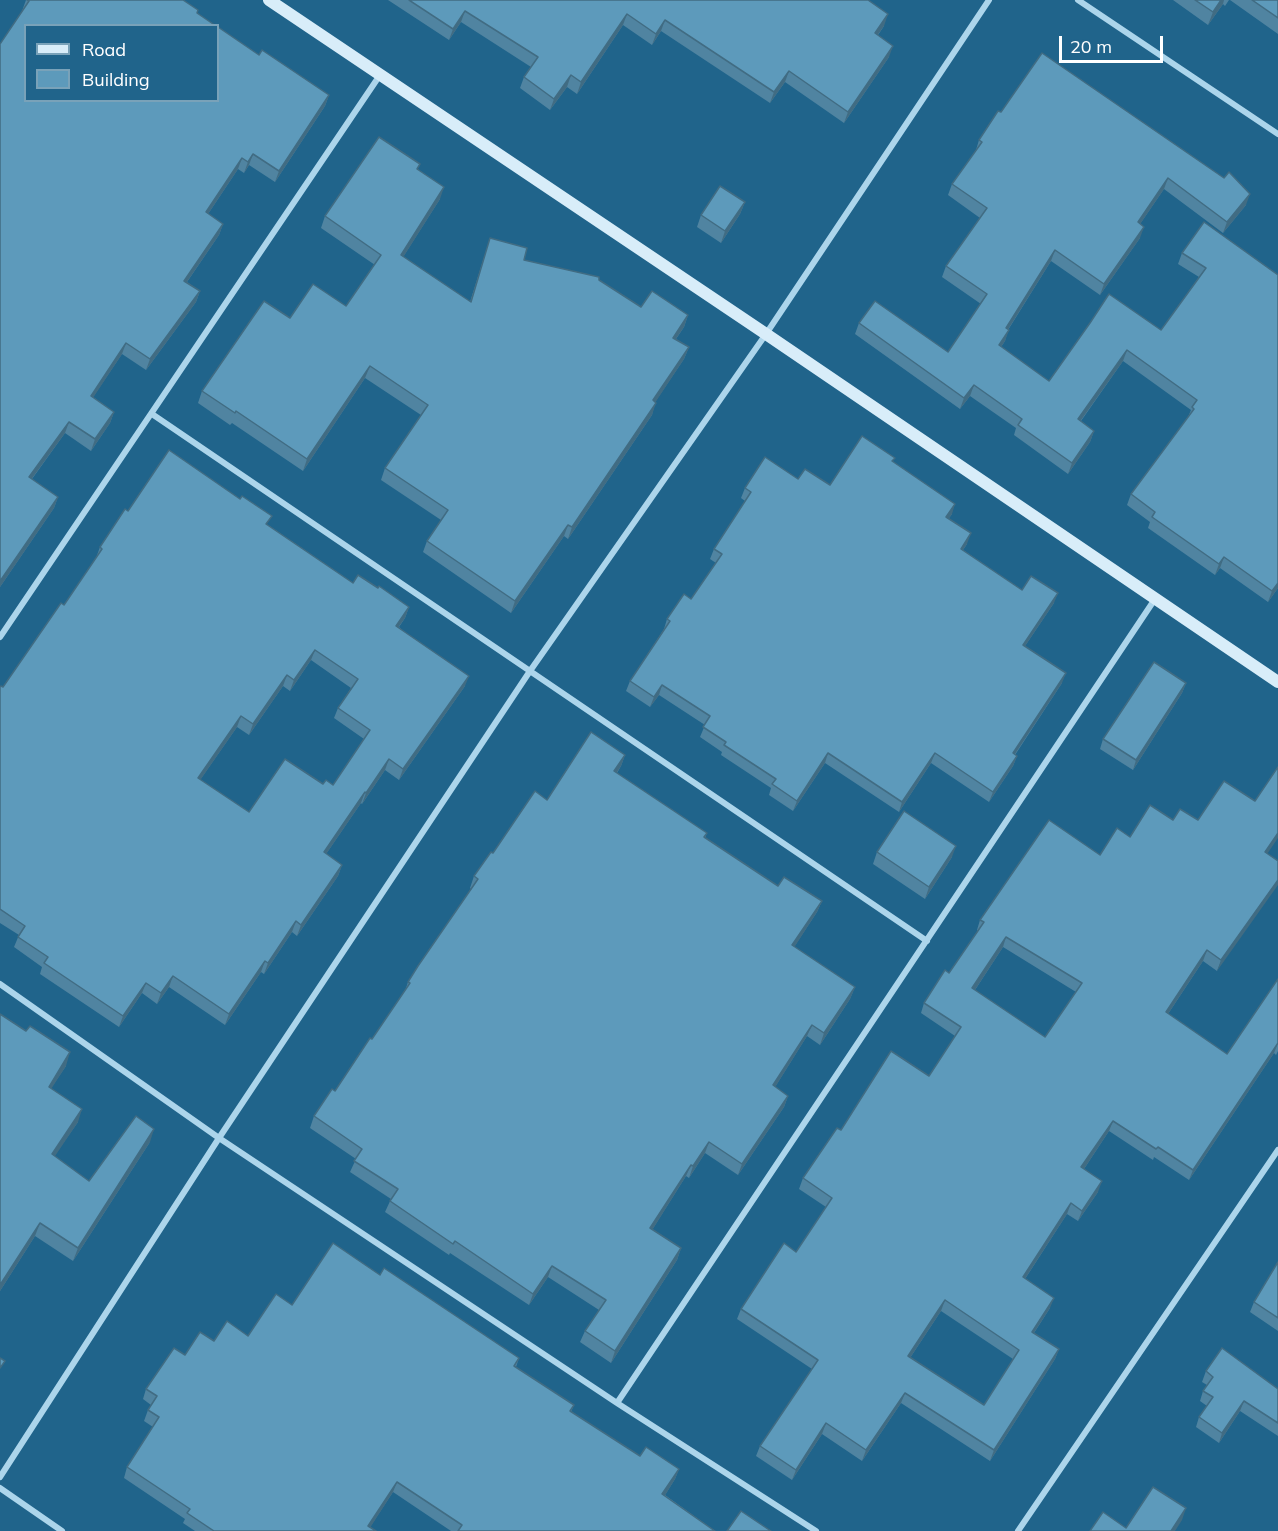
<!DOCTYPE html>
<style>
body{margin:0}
#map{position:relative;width:1278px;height:1531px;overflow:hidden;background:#20648b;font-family:Mulish,sans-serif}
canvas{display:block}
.legend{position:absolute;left:24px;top:24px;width:195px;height:78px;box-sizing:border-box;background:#20648b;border:2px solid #79a2b9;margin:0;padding:8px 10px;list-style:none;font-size:18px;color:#fff}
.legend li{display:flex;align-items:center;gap:12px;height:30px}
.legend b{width:30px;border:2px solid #79a2b9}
.scale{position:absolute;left:1059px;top:36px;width:104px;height:27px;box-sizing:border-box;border:3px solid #fff;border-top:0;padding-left:8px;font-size:18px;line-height:21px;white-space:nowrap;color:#fff;-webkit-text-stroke:4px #20648b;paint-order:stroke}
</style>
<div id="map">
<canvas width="1278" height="1531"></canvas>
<ul class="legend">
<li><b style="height:8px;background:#d8edf9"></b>Road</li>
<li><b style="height:16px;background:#5d9abb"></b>Building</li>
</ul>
<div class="scale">20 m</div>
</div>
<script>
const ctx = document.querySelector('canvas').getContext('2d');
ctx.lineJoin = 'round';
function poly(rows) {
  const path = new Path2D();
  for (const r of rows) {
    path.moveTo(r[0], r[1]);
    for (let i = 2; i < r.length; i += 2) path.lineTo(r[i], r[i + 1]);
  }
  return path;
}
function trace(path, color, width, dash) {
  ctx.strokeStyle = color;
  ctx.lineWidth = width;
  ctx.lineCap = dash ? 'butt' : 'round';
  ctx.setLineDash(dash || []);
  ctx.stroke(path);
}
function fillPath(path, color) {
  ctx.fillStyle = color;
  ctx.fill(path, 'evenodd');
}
trace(poly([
 [1078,0,1278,134],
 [152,414,927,941],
 [0,637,380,75],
 [0,984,219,1138,617,1403,816,1531],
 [617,1403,1155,599],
 [0,1477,219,1138,530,671,766,334,989,0],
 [0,1488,62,1531],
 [1018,1531,1278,1150]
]), '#acd5eb', 6);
trace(poly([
 [269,0,766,334,1278,682]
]), '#d8edf9', 12);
fillPath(poly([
 [26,0,183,0,198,10,197,13,259,55,329,95,325,106,275,182,249,165,244,173,238,169,208,214,223,224,219,235,187,282,200,291,196,302,146,370,122,354,93,397,114,412,110,423,91,451,65,433,32,479,58,497,54,508,0,587,22,11],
 [388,0,868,0,884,26,878,35,889,57,844,123,785,82,770,103,661,31,652,45,623,25,577,94,567,87,550,110,520,88,524,77,531,67,461,22,449,40],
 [1173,0,1229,0,1225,6,1223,4,1208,25],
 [1230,0,1278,0,1278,34],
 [1001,112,1246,205,1223,233,1164,189,1140,224,1140,238,1100,295,1051,261,1008,330,1005,341,1001,347,1049,381,1161,330,1199,277,1178,264,1182,253,1278,275,1278,588,1268,602,1220,568,1215,575,1148,528,1150,522,1127,505,1131,494,1188,417,1191,410,1123,361,1081,421,1094,431,1090,442,1068,474,1014,435,1016,428,970,396,960,409,855,334,859,323,948,352,981,304,942,277,946,266,980,218,948,195,952,184,976,150,979,140],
 [418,169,440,199,403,257,470,302,490,238,524,260,599,280,641,307,688,315,684,327,676,339,689,347,684,359,655,402,652,415,568,539,564,536,511,613,423,552,427,541,441,520,381,480,385,468,421,415,365,378,303,471,232,423,230,425,198,403,202,391,290,318,346,306,375,265,321,228,325,216],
 [745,202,740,214,721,243,697,227,701,215],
 [893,462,952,514,949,518,967,544,963,550,1022,590,1054,603,1025,646,1062,683,1015,755,1017,756,1013,766,989,802,931,763,899,812,825,763,793,811,769,795,771,788,721,755,722,752,700,737,705,725,659,695,650,707,626,691,630,681,664,629,667,619,691,599,716,563,710,559,714,549,745,501,741,498,745,488,798,479,830,485],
 [128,511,268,525,353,583,378,588,409,607,405,618,399,627,465,686,399,780,385,770,362,804,361,803,326,854,342,865,338,876,297,936,292,932,264,974,261,972,225,1025,169,987,157,1004,142,993,119,1027,40,974,42,967,14,947,19,935,0,923,0,687,3,687,64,605,96,558,100,547],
 [311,660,351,688,338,708,334,718,364,739,333,785,323,784,249,812,200,780,237,727,249,735,283,686,290,691],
 [1186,683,1182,693,1133,770,1100,749,1103,739],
 [625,755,621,766,617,773,707,833,705,838,778,886,822,901,817,912,794,947,855,987,850,999,820,1045,807,1036,775,1087,788,1096,784,1107,738,1175,705,1153,689,1178,686,1176,652,1230,681,1248,677,1260,611,1363,580,1342,585,1331,599,1310,548,1277,529,1305,450,1253,449,1255,385,1212,391,1199,350,1172,356,1159,310,1128,314,1116,335,1091,372,1039,405,991,408,982,471,889,470,888,474,876,493,853,547,800],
 [1173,820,1198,820,1267,854,1217,971,1203,961,1168,1014,1227,1054,1278,979,1278,1051,1276,1055,1274,1053,1189,1180,1154,1157,1153,1160,1109,1131,1084,1169,1098,1192,1078,1221,1067,1214,1025,1279,1050,1308,1034,1333,1059,1349,1055,1359,990,1461,901,1403,862,1461,822,1434,792,1480,756,1456,760,1446,812,1369,737,1319,741,1309,796,1252,826,1207,799,1189,803,1178,841,1130,929,1076,955,1036,921,1013,924,1003,949,973,978,931,977,930,980,920,1100,855,1130,837],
 [1003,947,1076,992,1045,1037,975,990],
 [941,1311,1013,1359,984,1405,910,1358],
 [877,852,952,857,925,899,873,864],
 [0,1014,66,1066,51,1088,78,1122,54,1156,89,1181,150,1142,73,1261,35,1236,0,1291],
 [1278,1262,1278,1331,1250,1312,1254,1302],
 [380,1275,519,1358,516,1367,574,1405,571,1412,640,1456,679,1469,675,1479,665,1495,715,1531,451,1531,393,1492,370,1527,376,1531,195,1531,183,1523,185,1519,124,1478,127,1467,153,1427,144,1421,148,1410,151,1405,143,1399,146,1389,185,1355,214,1341,248,1336,292,1305],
 [1206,1371,1278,1389,1278,1436,1240,1411,1219,1443,1196,1427,1199,1417,1207,1406,1200,1401,1203,1391,1207,1385,1202,1382]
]), '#5084a1');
fillPath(poly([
 [1221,0,1224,0,1223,4,1208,25,1213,12],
 [465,11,461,22,449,40,453,29],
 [627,14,623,25,577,94,581,82],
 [888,14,884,26,871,44,875,33],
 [665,20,661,31,652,45,656,34],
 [893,46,889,57,844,123,848,112],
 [789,71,785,82,770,103,774,92],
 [571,75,567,87,550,110,554,99],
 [329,95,325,106,275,182,279,171],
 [253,154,249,165,244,173,248,162],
 [242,158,238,169,202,223,206,212],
 [1168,178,1164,189,1134,233,1138,222],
 [444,187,440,199,397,267,401,255],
 [1250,194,1246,205,1223,233,1227,222],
 [745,202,740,214,721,243,725,231],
 [223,224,219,235,180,292,184,281],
 [1144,227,1140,238,1100,295,1104,284],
 [1055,250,1051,261,1002,339,1006,328],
 [200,291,196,302,146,370,150,359],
 [688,315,684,327,669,349,673,338],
 [1009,330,1005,341,995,356,999,345],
 [126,343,122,354,87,407,91,396],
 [689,347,684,359,649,412,653,400],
 [1127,350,1123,361,1074,430,1078,419],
 [370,366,365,378,303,471,307,459],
 [974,385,970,396,960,409,964,398],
 [656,403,652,415,568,539,572,527],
 [114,412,110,423,91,451,95,439],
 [69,422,65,433,25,488,29,477],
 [1094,431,1090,442,1068,474,1072,463],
 [58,497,54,508,0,587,0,581],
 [955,504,952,514,943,527,946,517],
 [568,525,564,536,511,613,515,601],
 [971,533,967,544,957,559,961,549],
 [1224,557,1220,568,1215,575,1219,564],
 [1278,583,1278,588,1268,602,1272,591],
 [1058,593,1054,603,1019,655,1023,645],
 [409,607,405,618,392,636,396,626],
 [315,650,311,660,290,691,294,680],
 [1066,673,1062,683,1009,763,1013,753],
 [287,675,283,686,249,735,253,724],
 [469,676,465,686,399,780,403,769],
 [1186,683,1182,693,1133,770,1136,760],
 [662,685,659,695,650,707,654,697],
 [241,716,237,727,194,789,198,778],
 [828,753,825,763,793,811,797,801],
 [935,753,931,763,899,812,902,802],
 [625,755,621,766,610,783,614,771],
 [1017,756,1013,766,989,802,993,792],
 [389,759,385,770,362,804,366,793],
 [365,792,361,803,320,863,324,852],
 [1278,833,1278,838,1261,863,1265,852],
 [956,846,952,857,925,899,929,887],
 [342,865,338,876,297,936,301,925],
 [1278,880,1278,885,1217,971,1221,960],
 [822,901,817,912,788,957,792,945],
 [296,921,292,932,264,974,268,963],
 [1006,937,1003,947,969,999,972,988],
 [1207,950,1203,961,1162,1023,1166,1012],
 [265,961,261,972,225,1025,229,1014],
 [173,976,169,987,157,1004,161,993],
 [146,983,142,993,119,1027,123,1016],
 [855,987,850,999,820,1045,824,1033],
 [812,1025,807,1036,769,1097,773,1085],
 [1278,1043,1274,1053,1189,1180,1193,1170],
 [70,1052,66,1066,44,1100,49,1087],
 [788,1096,784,1107,738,1175,742,1164],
 [82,1109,78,1122,47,1168,52,1154],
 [1113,1121,1109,1131,1078,1178,1081,1167],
 [154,1129,150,1142,73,1261,78,1248],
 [709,1142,705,1153,689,1178,693,1166],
 [691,1165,686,1176,646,1240,650,1228],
 [1102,1181,1098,1192,1078,1221,1082,1211],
 [1071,1203,1067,1214,1019,1288,1023,1277],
 [40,1223,35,1236,0,1291,0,1285],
 [681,1248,677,1260,611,1363,615,1351],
 [552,1266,548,1277,529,1305,533,1294],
 [1054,1298,1050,1308,1028,1342,1032,1332],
 [945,1300,941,1311,904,1367,908,1356],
 [1059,1349,1055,1359,990,1461,994,1450],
 [905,1393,901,1403,862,1461,866,1450],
 [1244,1401,1240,1411,1219,1443,1222,1433],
 [826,1423,822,1434,792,1480,796,1470],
 [679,1469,675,1479,659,1505,662,1494],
 [397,1482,393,1492,368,1531,368,1526],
 [1186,1508,1182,1520,1175,1531,1171,1531]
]), '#416c83');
const building = poly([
 [27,0,183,0,198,10,197,13,216,26,26,26,26,100,218,100,218,27,259,55,262,50,329,95,279,171,253,154,248,162,242,158,206,212,223,224,184,281,200,291,150,359,126,343,91,396,114,412,95,439,69,422,29,477,58,497,0,581,0,44,29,1,27,0],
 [409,0,868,0,888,14,875,33,893,46,848,112,789,71,774,92,665,20,656,34,627,14,581,82,571,75,554,99,524,77,538,57,465,11,453,29,409,0],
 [1195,0,1221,0,1213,12,1195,0],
 [1252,0,1278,0,1278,18,1252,0],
 [1042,53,1224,178,1229,172,1250,194,1227,222,1168,178,1138,222,1144,227,1104,284,1055,250,1006,328,1009,330,999,345,1049,381,1090,323,1109,294,1161,330,1206,268,1182,253,1204,222,1278,275,1278,583,1272,591,1224,557,1219,564,1152,517,1155,512,1131,494,1194,409,1192,407,1197,400,1127,350,1078,419,1094,431,1072,463,1018,425,1022,419,974,385,964,398,859,323,875,301,948,352,987,294,946,266,987,208,952,184,982,142,979,140,998,111,1001,112,1042,53],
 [379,137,420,164,417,169,444,187,401,255,471,302,490,238,527,248,524,260,599,277,599,280,641,307,652,291,688,315,673,338,689,347,653,400,656,403,572,527,568,525,515,601,427,541,448,510,385,468,428,405,370,366,307,459,236,411,235,413,202,391,264,301,290,318,313,284,346,306,381,255,325,216,379,137],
 [720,186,745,202,725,231,701,215,720,186],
 [862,436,895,458,892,461,955,504,946,517,971,533,961,549,1022,590,1031,576,1058,593,1023,645,1066,673,1013,753,1017,756,993,792,935,753,902,802,828,753,797,801,772,784,776,779,724,745,726,742,703,727,710,716,662,685,654,697,630,681,670,621,667,619,684,594,691,599,722,554,714,549,751,492,745,488,765,457,798,479,805,469,830,485,862,436],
 [169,450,240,499,242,496,272,516,266,524,353,583,358,575,378,588,379,586,409,607,396,626,469,676,403,769,389,759,366,793,365,792,324,852,342,865,301,925,296,921,268,963,265,961,229,1014,173,976,161,993,146,983,123,1016,44,963,48,957,18,937,25,926,0,909,0,687,1,686,3,687,61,603,64,605,102,549,100,547,125,509,128,511,169,450],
 [315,650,358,679,338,708,370,730,333,785,326,780,323,784,285,759,249,812,198,778,241,716,253,724,287,675,294,680,315,650],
 [1154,662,1186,683,1136,760,1103,739,1154,662],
 [591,732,625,755,614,771,707,833,704,837,778,886,784,877,822,901,792,945,855,987,824,1033,812,1025,773,1085,788,1096,742,1164,709,1142,693,1166,691,1165,650,1228,681,1248,615,1351,585,1331,606,1300,552,1266,533,1294,455,1241,453,1244,390,1201,398,1189,354,1161,362,1149,314,1116,332,1089,335,1091,370,1038,372,1039,410,983,408,982,418,966,478,879,474,876,491,852,493,853,535,791,547,800,591,732],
 [1278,767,1278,833,1265,852,1278,861,1278,880,1221,960,1207,950,1166,1012,1227,1054,1278,979,1278,1043,1193,1170,1158,1147,1156,1149,1113,1121,1081,1167,1102,1181,1082,1211,1071,1203,1023,1277,1054,1298,1032,1332,1059,1349,994,1450,905,1393,866,1450,826,1423,796,1470,760,1446,818,1360,741,1309,784,1243,796,1252,832,1198,803,1178,837,1128,841,1130,891,1051,929,1076,961,1027,924,1003,945,970,949,973,984,922,980,920,1049,820,1100,855,1117,828,1130,837,1150,805,1173,820,1180,809,1198,820,1224,781,1255,801,1278,767],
 [1006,937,1082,983,1045,1037,972,988,1006,937],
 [945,1300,1019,1350,984,1405,908,1356,945,1300],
 [904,811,956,846,929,887,877,852,904,811],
 [0,1014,26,1031,30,1026,70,1052,49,1087,82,1109,52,1154,89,1181,136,1116,154,1129,78,1248,40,1223,0,1285,0,1014],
 [333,1243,380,1275,384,1268,519,1358,514,1366,574,1405,570,1411,640,1456,646,1447,679,1469,662,1494,715,1531,458,1531,462,1525,397,1482,368,1526,376,1531,214,1531,187,1513,190,1509,127,1467,159,1417,148,1410,157,1396,146,1389,174,1348,185,1355,200,1332,214,1341,227,1321,248,1336,276,1294,292,1305,333,1243],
 [1278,1262,1278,1318,1254,1302,1278,1262],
 [1222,1348,1278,1389,1278,1423,1244,1401,1222,1433,1199,1417,1213,1397,1203,1391,1213,1377,1206,1371,1222,1348],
 [0,1358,5,1361,0,1368,0,1358],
 [1153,1487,1186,1508,1171,1531,1090,1531,1103,1512,1126,1528,1153,1487],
 [741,1511,771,1531,727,1531,741,1511]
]);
fillPath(building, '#5d9abb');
trace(building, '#416c83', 1.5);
</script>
